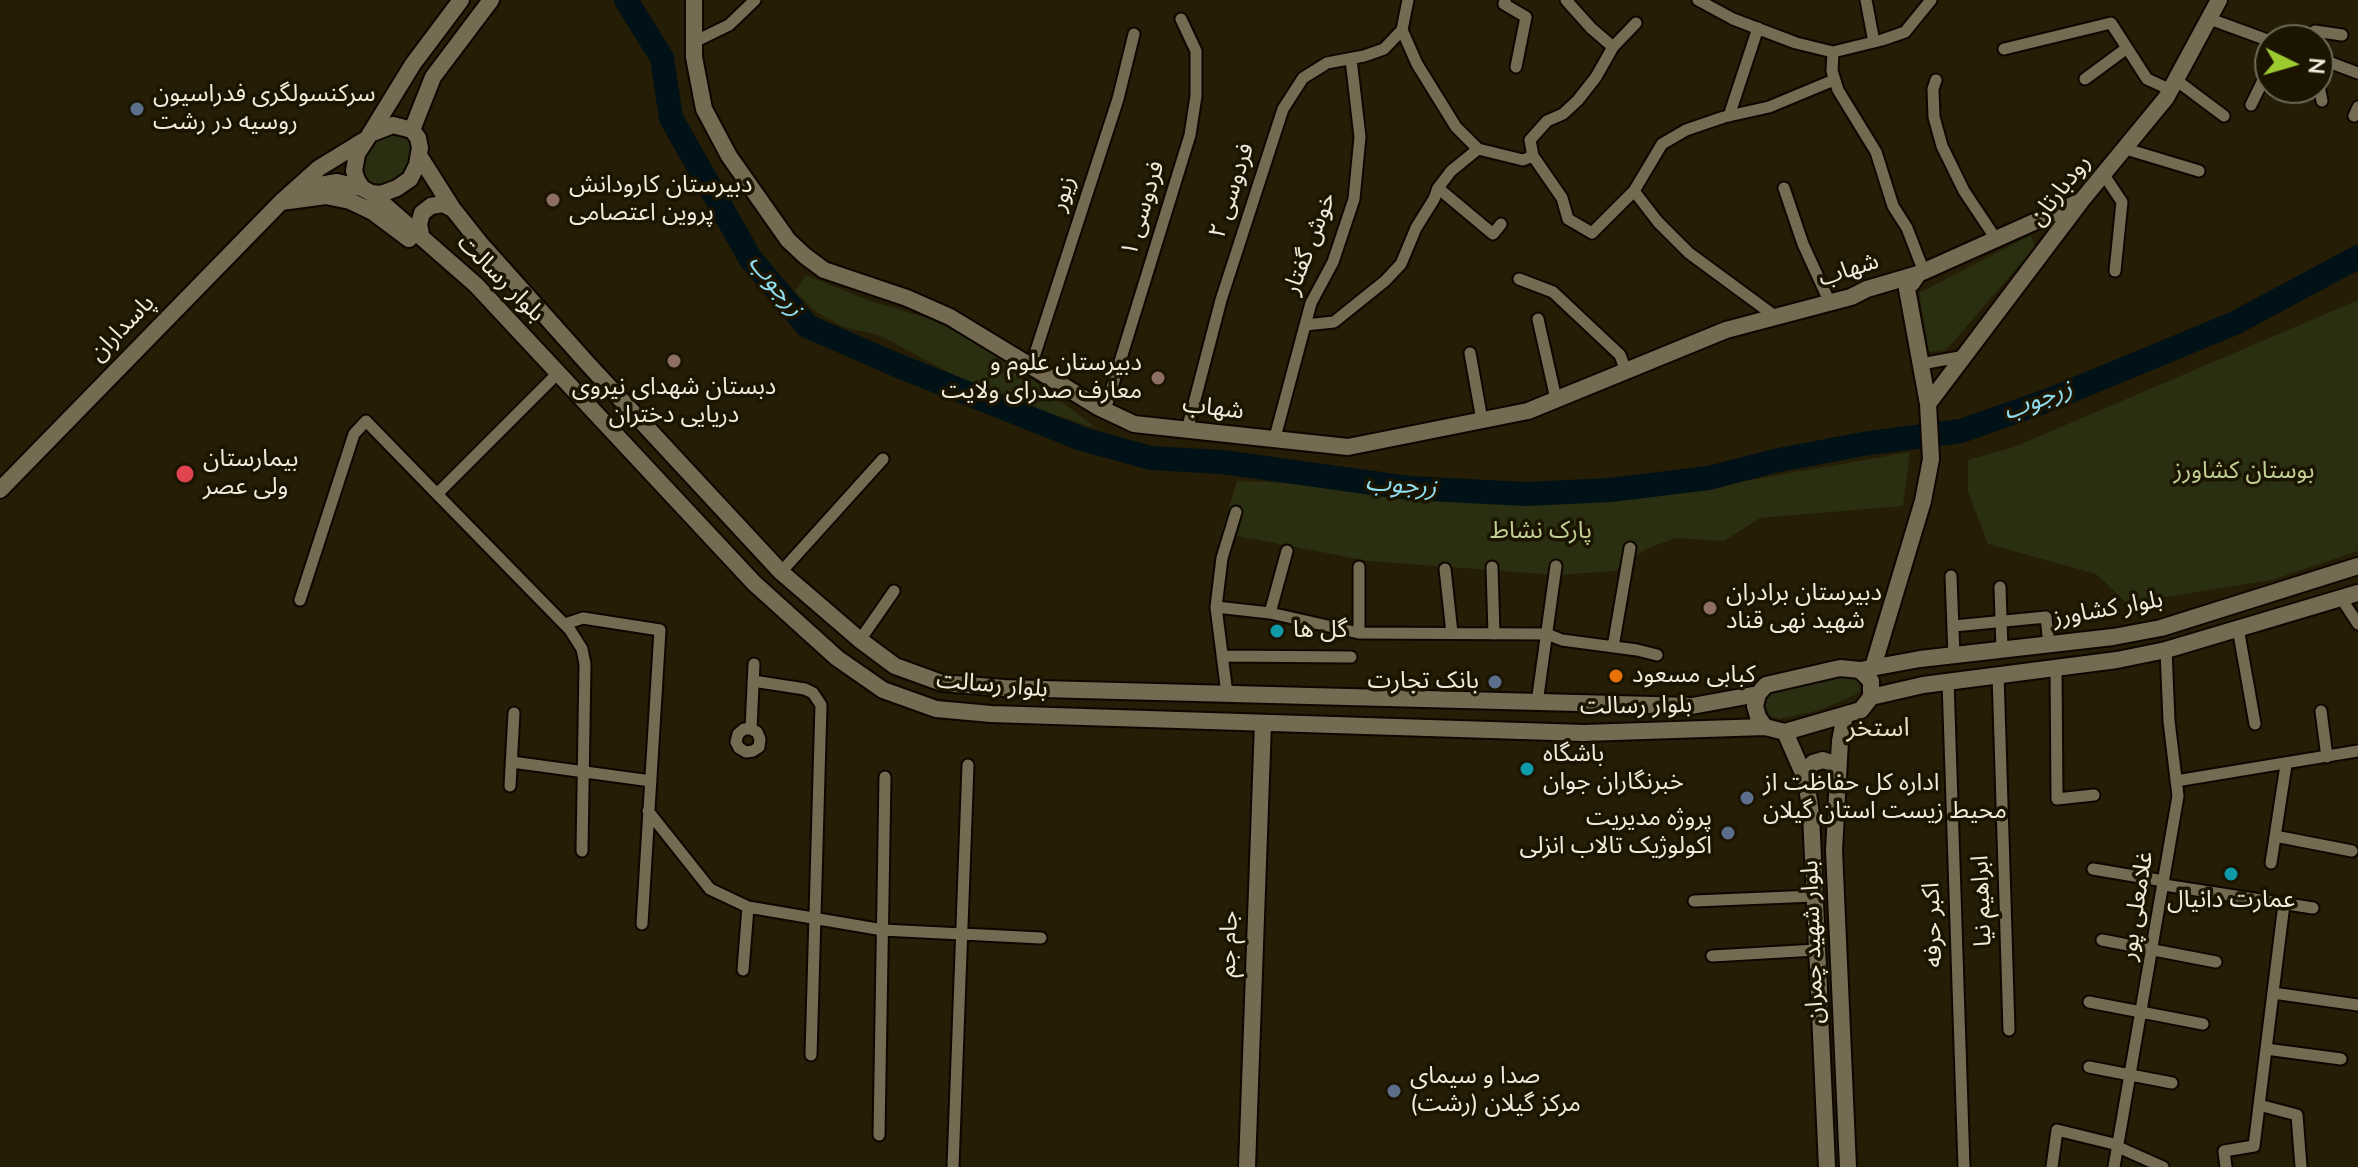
<!DOCTYPE html>
<meta charset="utf-8">
<style>
body{margin:0}
#map{position:relative;width:2358px;height:1167px;overflow:hidden;background:#251d06;font-family:"Nunito Sans",sans-serif}
canvas{display:block}
.north{position:absolute;left:2254px;top:24px;width:80px;height:80px;box-sizing:border-box;background:#1b1401;border:2px solid #6f6a59;border-radius:50%;rotate:95deg;font-size:22px;font-weight:700;line-height:32px;text-align:center;color:#eeeadc}
.north::after{content:'';display:block;margin:auto;width:28px;height:36px;background:#9dca30;clip-path:polygon(50% 0,100% 100%,50% 72%,0 100%)}
</style>
<div id="map">
<canvas width="2358" height="1167"></canvas>
<div class="north">N</div>
</div>
<script>
const ctx = document.querySelector('canvas').getContext('2d');
ctx.lineJoin = 'round';
function fillPath(path, color) {
  ctx.fillStyle = color;
  ctx.fill(path, 'evenodd');
}
function poly(rows) {
  const path = new Path2D();
  for (const r of rows) {
    path.moveTo(r[0], r[1]);
    for (let i = 2; i < r.length; i += 2) path.lineTo(r[i], r[i + 1]);
  }
  return path;
}
function trace(path, color, width, dash) {
  ctx.strokeStyle = color;
  ctx.lineWidth = width;
  ctx.lineCap = dash ? 'butt' : 'round';
  ctx.setLineDash(dash || []);
  ctx.stroke(path);
}
function drawText(font, color, halo, rows, align = 'center') {
  ctx.font = font + ' "Nunito Sans","Noto Sans Arabic",sans-serif';
  ctx.lineWidth = 7;
  ctx.setLineDash([]);
  ctx.textBaseline = 'middle';
  ctx.strokeStyle = halo;
  ctx.fillStyle = color;
  for (const [text, x, y, turn = 0] of rows) {
    ctx.save();
    ctx.translate(x, y);
    ctx.rotate((+turn || 0) * Math.PI / 180);
    ctx.textAlign = isNaN(turn) ? turn : align;
    if (halo) ctx.strokeText(text, 0, 0);
    ctx.fillText(text, 0, 0);
    ctx.restore();
  }
}
fillPath(poly([
 [396,133,410,140,410,163,402,176,389,185,376,186,367,182,363,173,364,157,377,139],
 [2031,235,2035,247,1946,350,1929,352,1919,293],
 [806,275,870,301,931,319,973,341,1032,380,1098,429,981,390,879,335,843,327,816,312,795,291],
 [2358,300,2358,551,2272,580,2127,603,2096,574,1988,544,1968,492,1968,460,2014,447],
 [1910,452,1903,506,1760,518,1724,541,1676,538,1646,549,1615,571,1556,575,1369,561,1221,533,1237,481,1665,495],
 [1846,676,1859,680,1860,691,1855,695,1820,710,1780,719,1770,716,1765,707,1769,693,1778,688]
]), '#292f10');
trace(poly([
 [626,0,662,58,671,118,750,258,807,326,894,364,1082,439,1151,458,1222,462,1409,488,1526,494,1610,490,1709,478,1774,461,1863,444,1961,431,2049,400,2235,323,2358,257]
]), '#001217', 24);
const street = poly([
 [1505,0,1504,4,1526,17,1516,67],
 [1566,0,1591,28,1613,47],
 [1698,0,1733,19,1796,43,1833,52,1882,40,1905,32,1931,0],
 [1866,0,1874,42],
 [2210,19,2270,41],
 [1636,23,1613,47,1596,77,1578,100,1563,114,1547,121,1530,140,1533,156,1562,198,1568,219,1592,233,1634,191,1662,144,1686,130,1724,117,1769,107,1834,80],
 [1402,30,1417,64,1456,127,1478,149,1523,160,1533,156],
 [2308,40,2315,31,2342,35],
 [694,42,729,25,755,0],
 [2004,49,2111,23,2147,79,2171,90],
 [1833,52,1832,71,1838,90,1876,152,1893,206,1907,228,1924,272],
 [2318,58,2358,73],
 [2085,79,2127,48],
 [1936,80,1933,89,1934,117,1942,146,1964,191,1996,239],
 [2176,80,2224,116],
 [2318,81,2322,101],
 [2251,105,2270,66],
 [1729,116,1758,28],
 [2354,116,2358,107],
 [2126,149,2199,171],
 [2104,175,2122,202,2115,271],
 [1438,188,1493,234,1501,224],
 [1784,188,1803,244,1830,303],
 [1634,191,1658,222,1689,253,1776,317],
 [1519,279,1553,292,1620,355,1626,371],
 [1538,319,1556,399],
 [1305,325,1334,322,1385,281,1401,264,1416,228,1434,199,1438,188,1451,171,1478,149],
 [1470,353,1482,420],
 [1921,364,1965,356],
 [1031,366,1118,99,1134,34],
 [559,372,437,494,570,630,582,649,585,664,582,851],
 [1105,410,1190,135,1196,96,1196,51,1181,19],
 [1187,430,1221,300,1283,109,1303,78,1327,63,1364,56,1384,49,1402,30,1408,0],
 [1274,441,1311,303,1333,262,1354,199,1360,137,1351,59],
 [1359,567,1359,633],
 [1492,567,1494,634],
 [1445,569,1452,633],
 [781,572,883,459],
 [1951,576,1954,656],
 [2000,587,2002,650],
 [2341,598,2358,624],
 [300,600,354,434,366,421,437,494],
 [1216,607,1270,613,1359,633,1547,634,1562,640,1637,650,1657,655],
 [1270,613,1287,551],
 [565,624,583,618,660,630,642,924],
 [1954,626,2046,617,2049,645],
 [2238,628,2255,724],
 [860,640,894,591],
 [1613,647,1630,548],
 [1222,656,1351,657],
 [2056,667,2057,799,2094,795],
 [1998,674,2009,1030],
 [753,681,805,689,813,693,821,705,811,1055],
 [1948,681,1964,1167],
 [1227,694,1216,607,1222,558,1236,512],
 [1537,703,1556,566],
 [2321,711,2327,757],
 [751,729,744,729,738,734,736,742,739,748,746,752,753,751,759,747,760,739,757,732,751,729,754,664],
 [512,762,651,781],
 [2176,781,2358,751],
 [510,786,514,713],
 [648,811,710,889,748,907,883,930,1041,938],
 [2275,836,2352,851],
 [2271,863,2286,765],
 [2093,869,2164,881],
 [2164,885,2313,908],
 [1694,901,1814,896],
 [2102,940,2216,962],
 [1712,956,1816,950],
 [743,970,748,907],
 [2273,993,2358,1005],
 [2089,1002,2203,1024],
 [2266,1049,2341,1059],
 [2089,1067,2172,1083],
 [2259,1105,2297,1115,2301,1167],
 [879,1135,885,777],
 [2118,1147,2163,1167],
 [953,1167,968,765],
 [2052,1167,2057,1130,2118,1145],
 [2114,1167,2178,796,2169,721,2166,650],
 [2226,1167,2224,1151,2254,1146,2284,904]
]);
const secondary = poly([
 [694,0,694,57,704,109,729,156,788,240,805,256,824,270,907,298,950,317,1098,407,1134,424,1348,447,1528,411,1726,330,1851,297,1867,289,1918,274],
 [393,125,412,130,418,138,420,148,417,165,410,179,397,188,381,194,371,193,362,188,357,180,354,171,357,154,370,134,393,125],
 [412,130,433,77,491,0],
 [370,134,413,64,461,0],
 [420,157,453,209,480,243,588,364,781,572,860,640,895,666,942,683,1004,688,1692,706,1758,694],
 [362,188,337,182,309,187,281,202,319,168,363,141],
 [371,193,476,285,754,583,837,658,883,690,936,709,991,714,1584,733,1765,727],
 [421,235,419,224,422,213,431,206,443,204,453,209],
 [1912,283,1918,274,2081,201],
 [1928,404,2082,200,2166,98,2219,0],
 [0,490,281,202,326,196,350,201,373,212,409,239],
 [1873,667,1923,501,1931,459,1928,404,1907,289],
 [1840,668,1860,670,1871,681,1871,697,1861,710,1785,732,1765,727,1758,717,1755,706,1758,694,1766,685,1840,668],
 [1860,670,1920,659,2113,637,2161,628,2358,566],
 [1871,697,1923,685,2117,660,2166,650,2358,593],
 [1845,715,1840,741,1834,850,1848,1167],
 [1785,732,1806,780,1811,814,1827,1167],
 [1806,780,1807,770,1813,763,1823,760,1832,763,1838,770],
 [1247,1167,1263,723]
]);
trace(street, '#0e0700', 15);
trace(secondary, '#0e0700', 20);
trace(street, '#746b52', 11);
trace(secondary, '#746b52', 16);
for (const [x, y, r, color] of [
 [137,109,8,"#5c6f8a"],
 [553,200,8,"#8d6e63"],
 [674,361,8,"#8d6e63"],
 [1158,378,8,"#8d6e63"],
 [185,474,10,"#e0444e"],
 [1710,608,8,"#8d6e63"],
 [1277,631,8,"#0f9aa8"],
 [1616,676,8,"#e8710a"],
 [1495,682,8,"#5c6f8a"],
 [1527,769,8,"#0f9aa8"],
 [1747,798,8,"#5c6f8a"],
 [1728,833,8,"#5c6f8a"],
 [2231,874,8,"#0f9aa8"],
 [1394,1091,8,"#5c6f8a"]
]) {
  const dot = new Path2D();
  dot.arc(x, y, r, 0, 2 * Math.PI);
  ctx.fillStyle = color;
  ctx.fill(dot);
  trace(dot, '#1b1401', 3);
}
drawText('24px', '#eeeadc', '#1b1401', [
 ["سرکنسولگری فدراسیون",153,95],
 ["روسیه در رشت",153,123],
 ["دبیرستان کارودانش",569,186],
 ["پروین اعتصامی",569,214],
 ["دبیرستان علوم و",1142,364,"right"],
 ["معارف صدرای ولایت",1142,392,"right"],
 ["دبستان شهدای نیروی",674,388,"center"],
 ["دریایی دختران",674,416,"center"],
 ["بیمارستان",203,460],
 ["ولی عصر",203,488],
 ["دبیرستان برادران",1726,594],
 ["شهید نهی قناد",1726,622],
 ["گل ها",1293,631],
 ["کبابی مسعود",1632,676],
 ["بانک تجارت",1479,682,"right"],
 ["باشگاه",1543,755],
 ["خبرنگاران جوان",1543,783],
 ["اداره کل حفاظت از",1763,784],
 ["محیط زیست استان گیلان",1763,812],
 ["پروژه مدیریت",1712,819,"right"],
 ["اکولوژیک تالاب انزلی",1712,847,"right"],
 ["عمارت دانیال",2231,901,"center"],
 ["صدا و سیمای",1410,1077],
 ["مرکز گیلان (رشت)",1410,1105]
], 'left');
drawText('24px', '#eeeadc', '#1b1401', [
 ["فردوسی ۲",1233,191,-72],
 ["رودبارتان",2061,191,-52],
 ["زیور",1064,194,-72],
 ["فردوسی ۱",1144,209,-73],
 ["خوش گفتار",1311,244,-69],
 ["شهاب",1849,271,-18],
 ["بلوار رسالت",500,279,45],
 ["پاسداران",123,329,-46],
 ["شهاب",1213,409,7],
 ["بلوار کشاورز",2108,610,-10],
 ["بلوار رسالت",992,686,5],
 ["بلوار رسالت",1636,707,-1],
 ["ابراهیم نیا",1983,901,-92],
 ["غلامعلی پور",2138,906,-81],
 ["اکبر حرفه",1934,925,-92],
 ["بلوار شهید چمران",1814,942,-92],
 ["جام جم",1230,944,-88]
]);
drawText('24px', '#c1cf94', '#1b1401', [
 ["بوستان کشاورز",2244,472],
 ["پارک نشاط",1541,532]
]);
drawText('italic 26px', '#8ddbec', '#1b1401', [
 ["زرجوب",775,286,51],
 ["زرجوب",2038,401,-21],
 ["زرجوب",1401,486,5]
]);
drawText('26px', '#e8dec3', '#1b1401', [
 ["استخر",1878,730]
]);
</script>
